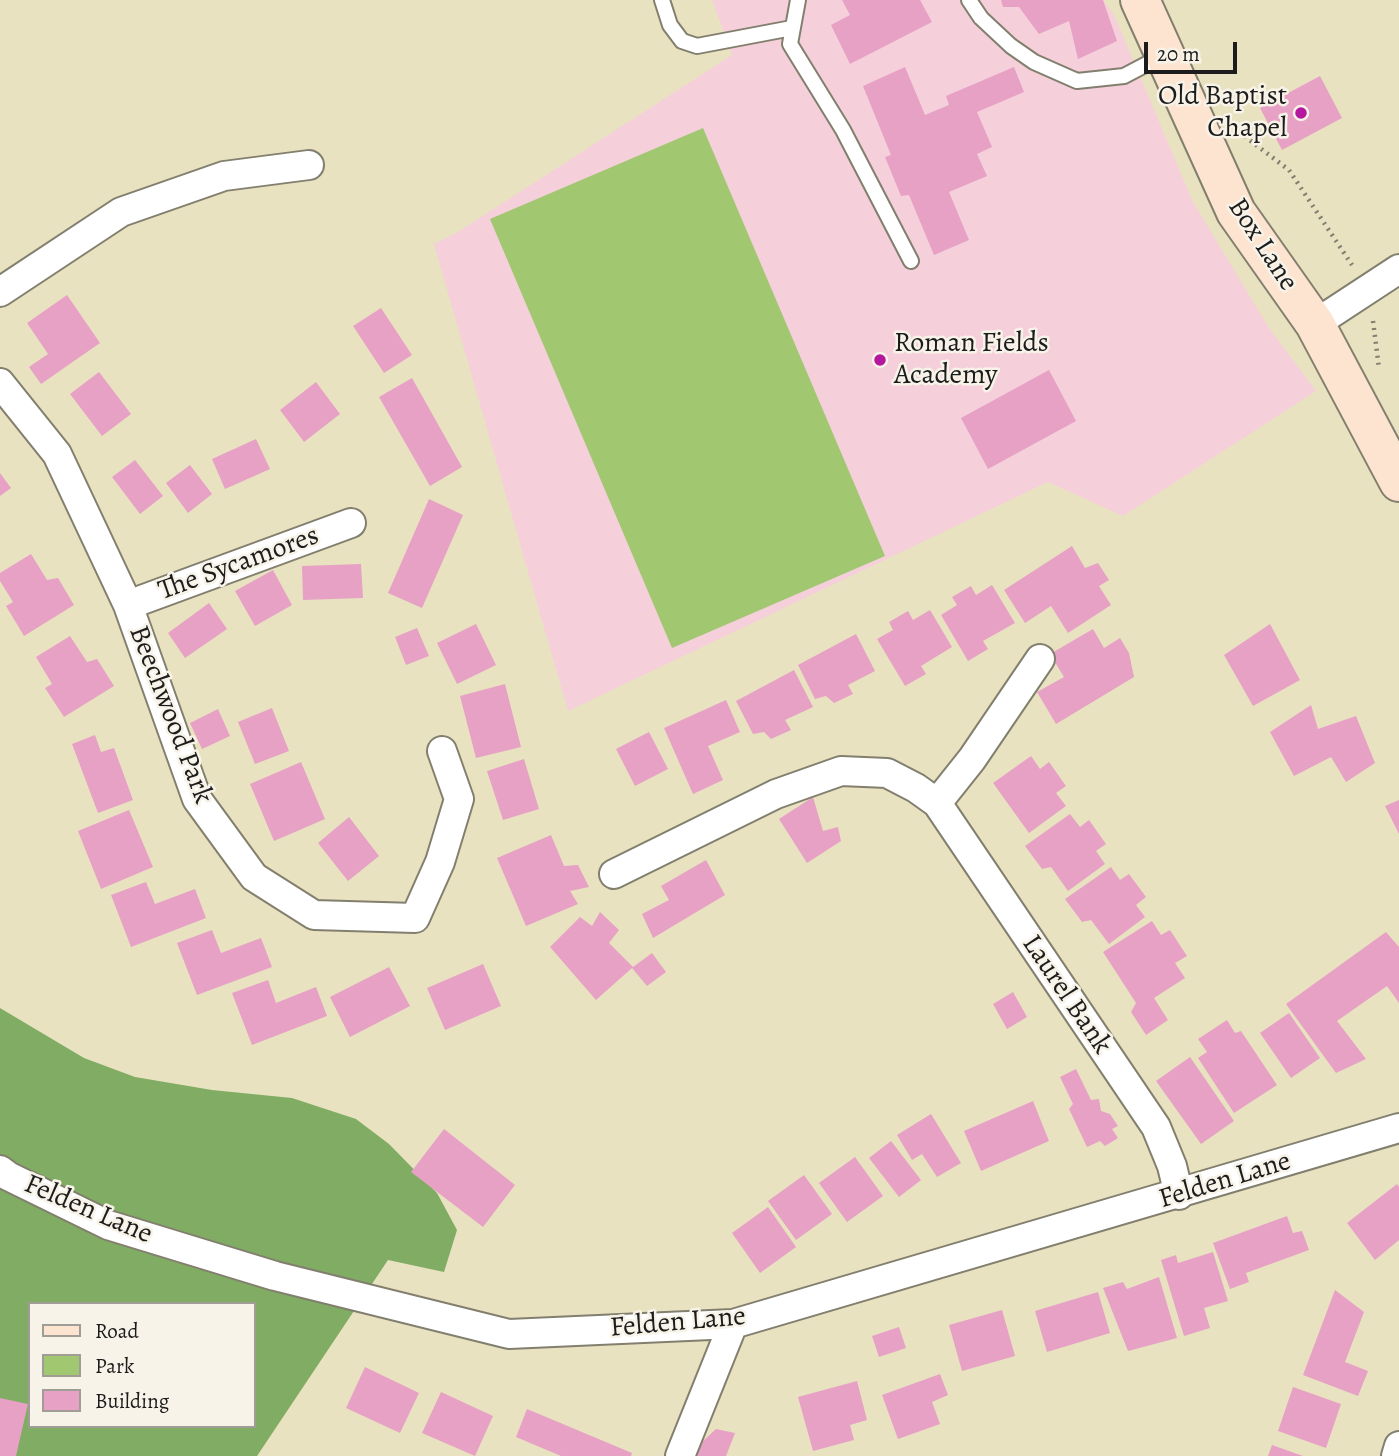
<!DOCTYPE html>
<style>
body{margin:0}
#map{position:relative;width:1399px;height:1456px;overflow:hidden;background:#e9e2c1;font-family:Alegreya,serif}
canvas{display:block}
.legend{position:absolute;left:28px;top:1302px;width:228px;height:126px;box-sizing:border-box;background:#f7f3e8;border:2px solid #9f9d96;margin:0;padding:9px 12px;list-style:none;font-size:21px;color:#1c1c1c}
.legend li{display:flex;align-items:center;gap:14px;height:35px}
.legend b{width:35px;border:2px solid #9f9d96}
.scale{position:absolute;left:1144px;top:42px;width:93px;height:32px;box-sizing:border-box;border:4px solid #1c1c1c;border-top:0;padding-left:9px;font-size:21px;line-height:24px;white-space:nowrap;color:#1c1c1c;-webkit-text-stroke:5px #f7f3e8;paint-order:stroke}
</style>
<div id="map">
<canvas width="1399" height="1456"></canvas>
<ul class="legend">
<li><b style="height:9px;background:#fde4d0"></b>Road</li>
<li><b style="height:19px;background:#a1c771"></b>Park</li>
<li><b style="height:19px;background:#e6a1c5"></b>Building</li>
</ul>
<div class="scale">20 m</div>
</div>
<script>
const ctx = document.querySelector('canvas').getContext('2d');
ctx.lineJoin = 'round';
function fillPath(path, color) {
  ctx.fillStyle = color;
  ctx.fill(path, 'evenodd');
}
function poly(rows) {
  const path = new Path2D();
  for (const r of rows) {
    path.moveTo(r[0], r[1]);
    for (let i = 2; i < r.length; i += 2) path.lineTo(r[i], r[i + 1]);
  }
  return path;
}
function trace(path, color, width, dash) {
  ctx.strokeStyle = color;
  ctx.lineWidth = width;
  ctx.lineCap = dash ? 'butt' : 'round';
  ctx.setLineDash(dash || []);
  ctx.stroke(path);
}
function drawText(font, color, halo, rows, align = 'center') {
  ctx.font = font + ' Alegreya,serif';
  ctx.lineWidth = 5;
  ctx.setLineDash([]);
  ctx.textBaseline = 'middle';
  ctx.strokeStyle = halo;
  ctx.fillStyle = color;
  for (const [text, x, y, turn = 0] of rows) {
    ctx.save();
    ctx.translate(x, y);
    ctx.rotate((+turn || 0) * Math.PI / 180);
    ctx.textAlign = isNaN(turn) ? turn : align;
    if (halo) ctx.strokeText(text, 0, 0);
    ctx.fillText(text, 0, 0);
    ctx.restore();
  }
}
fillPath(poly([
 [712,0,1103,0,1114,15,1193,202,1269,328,1316,391,1123,516,1048,482,568,711,434,244,458,232,732,55]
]), '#f5cfda');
fillPath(poly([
 [703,128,885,556,672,648,490,219]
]), '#a1c771');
fillPath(poly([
 [0,1008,84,1058,135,1077,212,1090,292,1098,356,1119,389,1144,437,1193,457,1230,444,1272,388,1260,257,1456,0,1456],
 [30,1304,254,1304,254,1426,30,1426]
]), '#80ac63');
fillPath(poly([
 [842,0,920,0,932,22,850,64,831,25,850,15],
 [1001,0,1103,0,1117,41,1078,59,1069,21,1039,34,1019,7,1003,7],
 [905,67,925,115,949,105,946,96,1014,67,1024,92,977,112,992,147,977,154,987,176,949,192,969,240,934,255,909,195,901,196,885,157,891,155,863,86],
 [1320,76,1342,118,1282,150,1260,108],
 [67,295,100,343,41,384,29,367,48,354,27,323],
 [381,308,412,355,384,373,353,326],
 [1049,370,1076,421,988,469,961,418],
 [99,372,131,414,102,436,70,394],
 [412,378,462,467,430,486,379,397],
 [316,382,340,414,304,442,280,410],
 [256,439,270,469,225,489,212,459],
 [135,460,163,496,140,514,112,477],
 [190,465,212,494,188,513,166,483],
 [0,473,11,488,0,496],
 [429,499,463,515,422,608,388,593],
 [1072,546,1085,568,1098,563,1109,580,1099,586,1111,605,1068,633,1051,606,1025,623,1004,590],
 [31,554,47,580,58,578,74,605,24,636,6,606,13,602,0,581,0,573],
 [361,564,363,598,303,600,302,566],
 [273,570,292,605,255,626,235,591],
 [992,585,1015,623,983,641,988,649,968,661,941,615,957,605,952,597,971,586,976,595],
 [209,603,227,629,185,658,168,633],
 [930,610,952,647,921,666,926,674,905,686,877,639,893,630,889,622,908,611,913,620],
 [476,624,496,665,457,684,437,643],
 [1270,624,1300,680,1253,706,1224,655],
 [417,628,429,656,406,665,395,637],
 [1093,629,1104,648,1120,638,1129,653,1134,677,1056,724,1037,692,1064,677,1050,654],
 [856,634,875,671,848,685,853,694,834,703,826,696,815,699,798,665],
 [70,636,87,662,97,659,114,686,64,717,45,688,52,684,36,657],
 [794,670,813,707,785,720,791,730,771,739,764,732,753,734,736,701],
 [505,684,521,747,476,758,460,696],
 [726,700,740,732,708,746,723,780,693,794,664,728],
 [1311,705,1318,729,1356,716,1375,763,1346,782,1331,757,1294,776,1270,732],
 [272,708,289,751,255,764,238,722],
 [218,709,230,736,202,749,190,723],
 [649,732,668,769,635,786,616,749],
 [95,735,101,752,114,748,133,800,98,813,72,744],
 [1031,756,1040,769,1049,762,1066,786,1056,793,1066,806,1029,833,993,783],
 [524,759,539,809,503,820,487,771],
 [301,762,325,819,274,841,250,784],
 [813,797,823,831,838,827,841,841,807,863,779,819],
 [1399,800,1399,834,1385,806],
 [129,810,153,867,101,889,78,831],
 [1070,814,1080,827,1089,820,1106,844,1096,851,1105,864,1068,891,1051,867,1042,869,1025,846],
 [349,817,379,856,348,881,318,843],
 [551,835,564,866,578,865,589,887,570,891,578,904,526,926,497,858],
 [706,860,725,895,653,938,642,914,669,900,661,886],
 [1111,867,1120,880,1129,874,1146,897,1136,905,1145,917,1109,944,1091,920,1082,922,1065,899],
 [146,882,155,904,195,889,206,918,131,947,111,895],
 [600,912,619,930,609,943,633,967,652,953,666,972,647,986,632,968,596,1000,550,947,580,917,592,926],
 [1152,921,1161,935,1170,930,1187,956,1175,963,1185,978,1154,998,1168,1020,1146,1035,1131,1012,1136,1003,1103,952],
 [212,930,221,953,261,938,272,967,197,995,177,943],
 [1386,932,1399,947,1399,1003,1387,986,1337,1021,1366,1059,1336,1073,1286,1004],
 [483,964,501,1006,445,1030,427,988],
 [389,967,410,1006,350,1037,330,997],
 [268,980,276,1003,316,987,327,1016,252,1045,232,993],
 [1013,992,1027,1017,1007,1029,993,1004],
 [1289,1013,1320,1058,1291,1078,1260,1033],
 [1227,1020,1235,1033,1241,1031,1277,1085,1234,1113,1198,1058,1207,1052,1198,1039],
 [1190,1057,1234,1121,1201,1144,1156,1081],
 [1076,1069,1091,1100,1099,1099,1101,1111,1110,1114,1118,1126,1112,1129,1118,1138,1105,1146,1100,1141,1087,1147,1069,1109,1073,1104,1060,1077],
 [1033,1101,1049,1141,981,1171,964,1131],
 [931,1114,961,1163,937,1177,922,1154,912,1160,897,1135],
 [444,1129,515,1185,483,1227,411,1172],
 [891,1141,921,1180,899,1197,869,1158],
 [855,1157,883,1196,847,1222,819,1183],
 [804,1175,832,1214,796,1240,768,1201],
 [1397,1184,1399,1187,1399,1240,1375,1260,1347,1223],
 [768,1207,796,1247,760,1273,732,1233],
 [1287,1216,1293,1233,1302,1231,1309,1250,1246,1273,1249,1282,1230,1289,1213,1243],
 [1213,1252,1228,1301,1204,1308,1210,1328,1184,1336,1161,1260,1176,1255,1178,1263],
 [1159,1277,1177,1338,1128,1351,1103,1288,1123,1282,1127,1289],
 [1335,1290,1364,1312,1345,1362,1368,1371,1358,1396,1303,1375],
 [1098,1292,1110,1333,1047,1352,1035,1311],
 [1002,1310,1015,1356,962,1371,949,1325],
 [899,1327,906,1348,879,1357,872,1336],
 [365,1367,419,1393,400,1433,346,1408],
 [940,1374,948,1395,932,1402,940,1424,898,1439,882,1395],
 [857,1381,867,1420,850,1425,854,1440,813,1451,798,1397],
 [1293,1387,1341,1404,1326,1448,1278,1431],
 [441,1392,493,1416,475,1456,422,1433],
 [0,1398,28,1404,16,1456,0,1456],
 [527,1409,632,1453,631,1456,561,1456,516,1437],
 [716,1429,735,1433,726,1456,696,1456,702,1442],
 [1272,1445,1303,1456,1268,1456]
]), '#e6a1c5');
const service = poly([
 [662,0,670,25,682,41,697,46,792,28],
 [798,0,790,44,843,130,911,261],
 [969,0,981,18,1011,46,1034,62,1077,81,1124,76,1164,55]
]);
const minor = poly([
 [0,292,121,212,224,176,309,165],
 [1315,324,1399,269],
 [0,383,57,454,128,605,197,799,254,877,314,915,415,918,440,862,459,799,442,751],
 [128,605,351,523],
 [937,803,972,759,1040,659],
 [614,874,776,794,841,771,887,773,916,788,937,803,1156,1127,1172,1166,1179,1195],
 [0,1170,8,1176,108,1225,275,1276,509,1334,733,1324,1399,1128],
 [680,1456,733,1324],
 [1396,1456,1399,1446]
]);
const secondary = poly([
 [1140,0,1236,212,1315,324,1399,482]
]);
trace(service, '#827f6e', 18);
trace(minor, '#827f6e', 32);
trace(secondary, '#827f6e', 42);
trace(poly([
 [1239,132,1289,170,1352,265],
 [1373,321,1379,368]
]), '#827f6e', 4.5, [2, 5]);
trace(service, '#fff', 14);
trace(minor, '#fff', 28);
trace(secondary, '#fde4d0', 38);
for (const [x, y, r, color] of [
 [1301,113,7,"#b5179e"],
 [880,360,7,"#b5179e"]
]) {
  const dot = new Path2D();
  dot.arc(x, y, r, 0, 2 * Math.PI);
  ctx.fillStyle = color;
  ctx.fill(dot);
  trace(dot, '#f7f3e8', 2.5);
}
drawText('28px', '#1c1c1c', '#f7f3e8', [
 ["Old Baptist",1287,97],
 ["Chapel",1287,129],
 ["Roman Fields",894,344,"left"],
 ["Academy",894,376,"left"]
], 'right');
drawText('28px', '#1c1c1c', '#f7f3e8', [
 ["Box Lane",1262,245,57],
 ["The Sycamores",239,564,-20],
 ["Beechwood Park",170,715,69],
 ["Laurel Bank",1066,995,56],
 ["Felden Lane",1225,1181,-17],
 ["Felden Lane",88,1210,23],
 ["Felden Lane",678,1323,-5]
]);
</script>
